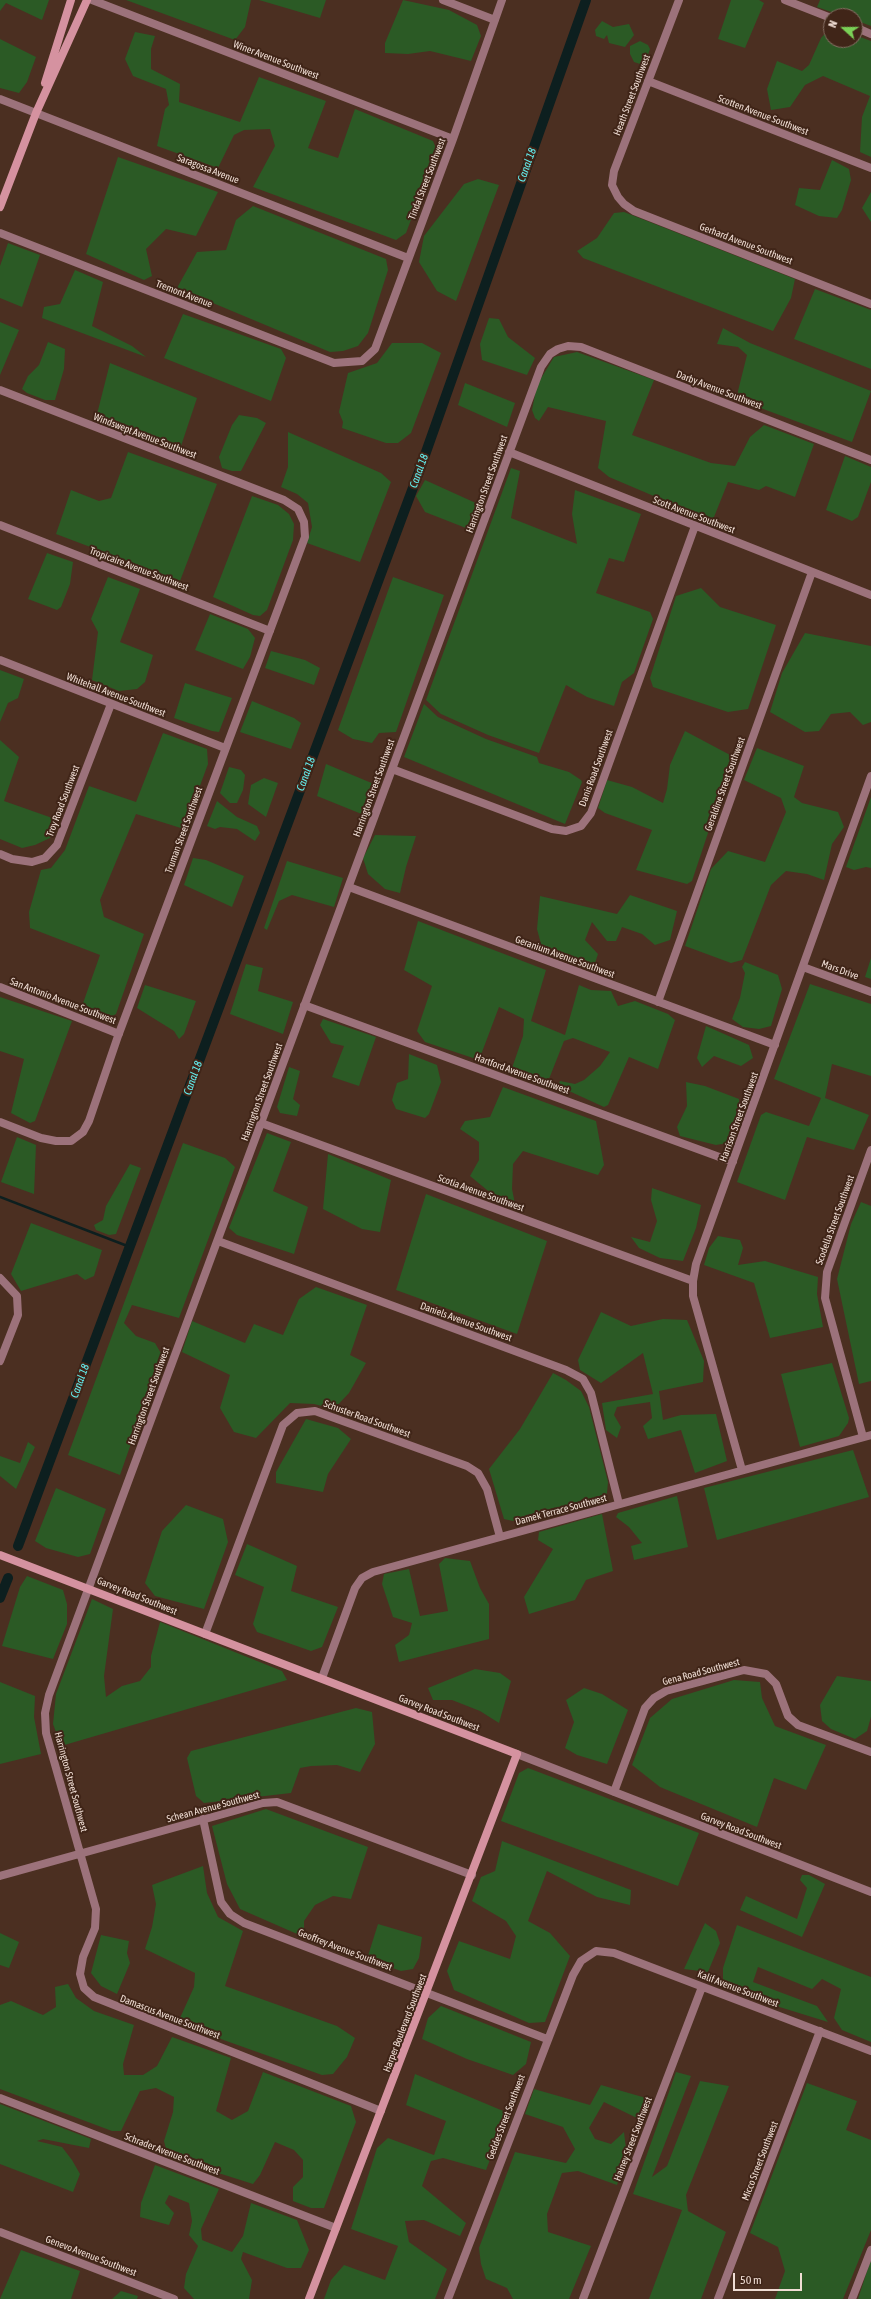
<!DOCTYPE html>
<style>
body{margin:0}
#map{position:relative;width:871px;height:2299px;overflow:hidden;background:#4b2f21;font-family:"Asap Condensed",sans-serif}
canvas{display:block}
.north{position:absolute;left:823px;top:8px;width:40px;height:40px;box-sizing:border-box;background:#402518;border:1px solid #866f64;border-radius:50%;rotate:291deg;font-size:11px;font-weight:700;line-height:16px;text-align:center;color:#f0ded5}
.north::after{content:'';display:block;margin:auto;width:14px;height:18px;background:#7ad157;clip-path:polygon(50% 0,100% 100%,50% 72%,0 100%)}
.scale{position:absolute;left:733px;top:2273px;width:69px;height:18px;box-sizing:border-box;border:2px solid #f0ded5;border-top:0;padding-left:5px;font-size:12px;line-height:14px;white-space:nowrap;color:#f0ded5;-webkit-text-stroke:3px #402518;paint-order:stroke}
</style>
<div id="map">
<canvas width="871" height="2299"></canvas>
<div class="north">N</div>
<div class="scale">50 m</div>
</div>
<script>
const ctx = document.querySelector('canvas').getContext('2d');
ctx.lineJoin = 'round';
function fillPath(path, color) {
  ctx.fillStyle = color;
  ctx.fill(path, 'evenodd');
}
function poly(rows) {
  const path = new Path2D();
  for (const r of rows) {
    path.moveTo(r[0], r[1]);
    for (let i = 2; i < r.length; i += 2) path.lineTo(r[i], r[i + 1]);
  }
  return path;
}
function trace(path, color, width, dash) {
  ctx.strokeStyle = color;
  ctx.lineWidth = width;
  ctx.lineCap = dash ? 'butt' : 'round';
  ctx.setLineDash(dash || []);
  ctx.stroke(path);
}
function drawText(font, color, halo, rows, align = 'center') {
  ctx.font = font + ' "Asap Condensed",sans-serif';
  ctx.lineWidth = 4;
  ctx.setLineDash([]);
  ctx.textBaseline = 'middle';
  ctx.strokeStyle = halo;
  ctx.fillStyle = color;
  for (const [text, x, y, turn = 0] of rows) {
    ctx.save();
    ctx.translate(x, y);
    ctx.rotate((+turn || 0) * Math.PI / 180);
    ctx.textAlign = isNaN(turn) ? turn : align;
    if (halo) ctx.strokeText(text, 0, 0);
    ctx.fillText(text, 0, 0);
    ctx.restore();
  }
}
fillPath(poly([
 [0,0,49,0,42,20,6,3,0,11],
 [126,0,251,0,245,27,235,40],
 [259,0,326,0,320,18],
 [403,0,449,10,477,25,481,36,471,61,430,51,408,54,385,53,385,43],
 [731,0,759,0,764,3,745,48,718,39],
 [820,0,871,0,871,26,855,20,855,16,843,16,817,7],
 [602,21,613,27,629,24,634,35,625,47,609,43,607,35,604,39,596,36,595,30],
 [831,27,831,40,855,40,855,35,871,41,871,157,860,152,862,117,870,96,823,76,805,85,790,107,771,110,767,89,777,61,802,71,809,65,821,38],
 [135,32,155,36,151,49,151,69,180,84,179,102,240,122,259,77,326,101,308,148,338,158,355,109,433,141,437,151,406,233,396,240,253,187,275,146,270,129,244,130,234,135,218,168,157,146,165,109,169,105,166,89,133,76,125,59],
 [0,39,36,57,27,82,19,93,0,88],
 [640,41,648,45,650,49,645,63,640,64,634,62,630,54,630,46],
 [118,157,218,192,196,236,166,229,146,249,152,276,144,280,86,254],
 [832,160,849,169,851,180,842,210,837,218,819,216,795,205,799,188,820,190],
 [478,179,499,185,456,301,437,291,419,262,424,236,464,184],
 [871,192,871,222,862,208],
 [253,206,386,259,388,270,368,333,358,346,343,351,330,352,177,288,197,252,226,250,236,220],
 [624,212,795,279,791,298,773,331,583,258,577,251,597,238,614,213],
 [8,243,40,255,22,307,0,298,0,266],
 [75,270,103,282,92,326,132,346,146,357,42,318,44,307,60,304],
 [815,289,871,310,871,369,794,339],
 [183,314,281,349,286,358,271,401,164,358],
 [489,318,499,319,508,337,535,358,527,375,482,360,480,344],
 [0,322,19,330,0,375],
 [723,328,750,343,871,391,852,442,739,400,738,391,747,355,738,347,717,344],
 [48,342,65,349,64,369,55,400,45,400,27,393,22,389,28,376,39,365],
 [392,343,422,343,441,353,411,433,398,443,386,443,342,428,343,422,339,412,348,373,377,363],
 [577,352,654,380,632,435,711,463,735,466,750,437,764,425,814,444,795,497,766,486,759,490,728,482,712,522,703,521,689,511,609,477,598,468,606,421,548,407,539,421,535,418,532,410,537,385,554,357],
 [110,363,197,398,180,449,96,418],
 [465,383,515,403,507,427,458,405],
 [239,415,257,418,266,423,241,471,232,471,222,468,219,457,232,425],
 [288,432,381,473,391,482,360,562,307,543,312,527,308,503,297,494,281,487,288,467],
 [128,452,217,484,180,581,56,534,71,490,99,501,111,498],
 [845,456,871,467,871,482,858,517,852,521,826,510],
 [511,468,520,471,511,518,577,544,572,514,575,490,641,514,624,562,609,558,596,593,650,612,653,619,634,673,622,682,614,706,587,697,566,685,539,753,488,735,441,714,426,700],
 [425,480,478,504,471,530,425,512,416,496],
 [252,496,278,505,289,514,294,524,293,540,267,610,260,616,253,615,213,597],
 [47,553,73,562,70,584,61,607,57,610,28,599],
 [108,577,140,589,120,642,153,655,145,682,137,689,119,691,92,680,98,632,91,619],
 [393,577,444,595,396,732,379,733,372,743,353,739,338,730],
 [701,588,720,607,776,625,748,709,728,712,653,687,650,678,676,596],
 [210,614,248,629,255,638,250,657,243,669,195,650],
 [805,633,871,646,871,722,863,725,850,712,831,714,819,731,805,732,770,712,782,673],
 [271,651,305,660,320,668,314,685,265,668],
 [0,670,24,679,18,698,8,703,0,722],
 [185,683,232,698,219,732,212,731,174,718],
 [252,701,294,718,301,723,291,749,240,732],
 [424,704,438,717,486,739,537,757,539,763,569,772,581,780,582,782,565,824,404,757],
 [685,731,732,756,731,764,692,881,687,884,636,870,652,830,605,813,598,808,607,780,632,787,663,803,667,789,670,765],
 [163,733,207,749,208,764,184,829,136,814,100,900,104,917,144,934,116,1014,110,1017,90,1013,82,1006,100,955,30,928,29,912,41,870,51,868,65,850,89,786,136,802],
 [0,740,19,757,4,801,58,820,50,838,35,845,22,848,0,839],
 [757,748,804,766,794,797,802,803,838,812,844,827,832,844,824,880,807,874,786,871,771,885,742,960,731,963,685,946,711,869,728,851,765,862,786,812,781,798,744,780],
 [326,764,374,784,364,815,317,796],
 [229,767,241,770,245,775,243,790,237,803,230,803,220,793],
 [264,778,278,783,266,817,248,804,251,785],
 [871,797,871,868,866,867,854,870,846,867],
 [217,801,237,817,257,826,260,833,255,841,237,829,220,827,215,829,207,826],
 [375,835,416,836,406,867,400,893,385,889,368,874,363,858],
 [193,858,206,860,244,876,232,907,184,885],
 [287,861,343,878,334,907,292,895,279,901,267,930,264,928],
 [630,895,677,911,670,940,655,945,642,934,622,927,616,941,607,941,592,922,585,940,598,954,594,966,541,944,537,929,540,896,617,914],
 [418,921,546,970,531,1021,565,1035,579,985,591,990,611,991,618,1006,635,1001,668,1014,675,1020,658,1069,629,1057,608,1105,604,1107,558,1086,560,1081,575,1084,584,1080,600,1066,610,1052,573,1038,564,1041,547,1084,512,1068,523,1036,524,1019,499,1007,479,1060,425,1042,417,1031,432,986,404,970],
 [871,958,871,979,865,977],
 [745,962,778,975,782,989,771,1026,759,1029,743,1027,732,1019,740,998,745,973,742,967],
 [246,964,263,968,258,991,293,1002,283,1034,230,1014],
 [810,984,871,1004,871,1076,832,1064,825,1098,869,1115,854,1150,807,1137,785,1200,737,1182,761,1115,766,1112,809,1126,821,1098,774,1079],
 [145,985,196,1001,184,1034,179,1039,174,1031,137,1008],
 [0,997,72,1021,35,1121,30,1123,11,1113,24,1059,0,1051],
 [323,1019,376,1037,359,1086,332,1077,344,1046,331,1043,320,1025],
 [706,1026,749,1045,753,1058,741,1066,714,1056,702,1067,697,1058],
 [409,1054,437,1065,441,1082,429,1114,425,1118,396,1109,392,1100,397,1083,408,1079],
 [289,1067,300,1071,293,1099,300,1105,297,1116,280,1113,277,1107],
 [686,1082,705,1086,739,1099,740,1126,728,1143,716,1145,680,1136,677,1127,687,1106],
 [503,1087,596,1121,604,1165,598,1175,523,1151,513,1164,512,1189,515,1204,487,1190,470,1176,479,1160,479,1142,460,1129,465,1121,490,1117],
 [267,1133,291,1142,273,1191,308,1207,294,1254,237,1235,229,1228],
 [17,1137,36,1145,34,1194,1,1182],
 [183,1143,225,1158,235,1167,179,1318,132,1305,124,1323,136,1336,155,1343,162,1355,120,1475,68,1455],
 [328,1154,391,1180,380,1232,362,1229,323,1209],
 [130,1164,141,1168,116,1234,109,1235,96,1230,94,1225,103,1220,106,1206],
 [652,1188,701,1205,696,1228,683,1261,660,1258,639,1248,631,1237,650,1242,657,1221,651,1200],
 [426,1194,547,1241,517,1334,396,1290],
 [861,1202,871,1206,871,1381,859,1384,837,1279,851,1224],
 [31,1223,102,1250,94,1276,85,1280,77,1274,21,1291,11,1274],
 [718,1236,740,1240,743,1248,738,1265,765,1261,818,1277,817,1294,823,1327,770,1338,754,1283,704,1265,709,1248],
 [316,1287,367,1305,350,1355,366,1363,349,1393,334,1409,314,1404,290,1403,256,1438,234,1432,220,1408,230,1375,182,1352,192,1321,245,1343,254,1324,283,1335,299,1299],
 [601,1312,631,1326,663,1319,687,1320,704,1361,703,1382,659,1391,663,1420,681,1415,716,1414,727,1461,695,1473,681,1430,648,1439,643,1426,652,1418,650,1402,617,1407,614,1415,621,1427,617,1438,606,1430,602,1403,653,1394,643,1353,601,1383,580,1370,578,1360],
 [832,1363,849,1418,848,1423,839,1436,800,1447,781,1374],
 [553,1373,566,1380,581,1391,589,1407,608,1482,607,1493,600,1501,513,1521,504,1519,489,1469,520,1429],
 [306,1419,338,1428,351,1439,328,1474,323,1492,276,1483,276,1472],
 [28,1442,35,1447,16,1489,0,1476,0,1456,20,1463],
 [853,1450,869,1497,717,1540,704,1488],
 [56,1488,106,1509,90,1554,78,1557,46,1548,35,1541],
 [677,1496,688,1547,634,1560,631,1546,642,1543,629,1527,616,1517,618,1513],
 [186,1505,223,1519,228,1542,204,1609,155,1596,145,1583,162,1531],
 [602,1514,613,1571,586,1580,575,1600,529,1614,524,1597,553,1549,538,1540,539,1532],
 [247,1544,297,1566,291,1591,338,1607,322,1647,311,1651,257,1632,253,1624,264,1587,235,1575],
 [445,1558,470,1561,480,1588,489,1604,489,1639,399,1662,395,1645,409,1635,412,1623,393,1617,382,1584,384,1574,409,1569,420,1616,448,1611,439,1564],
 [27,1576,63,1590,67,1604,67,1624,53,1659,2,1646,20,1587],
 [92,1599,113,1609,104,1676,106,1697,122,1686,140,1681,151,1667,151,1656,160,1622,282,1671,287,1680,61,1746,53,1724,56,1694],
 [475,1669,500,1673,511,1681,499,1723,480,1711,452,1700,433,1700,428,1688],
 [837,1676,871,1681,871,1717,867,1731,855,1739,831,1729,822,1721,820,1705],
 [734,1680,760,1682,762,1698,775,1726,826,1745,806,1790,774,1778,757,1827,660,1787,632,1765,650,1718,672,1699],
 [0,1682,35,1696,34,1717,41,1754,0,1764],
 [584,1688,602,1694,628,1710,607,1764,577,1755,565,1748,574,1722,566,1700],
 [356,1708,372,1712,375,1744,360,1772,337,1765,311,1766,300,1768,291,1793,204,1803,196,1796,187,1758,191,1751],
 [528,1768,699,1833,678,1886,501,1821,519,1773],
 [266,1809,368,1847,351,1899,333,1896,315,1905,304,1921,304,1937,240,1909,227,1884,212,1826],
 [502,1841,631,1890,630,1905,597,1897,547,1871,528,1921,550,1933,570,1956,545,2022,529,2023,454,1990,447,1971,459,1941,510,1959,516,1936,506,1921,472,1901,481,1877,495,1871],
 [203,1866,207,1893,218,1917,243,1931,225,1986,337,2026,355,2038,347,2057,333,2074,322,2075,187,2027,180,2018,194,1987,195,1973,145,1949,152,1927,156,1904,152,1885],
 [802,1875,809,1875,825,1884,802,1937,740,1910,746,1896,797,1919,807,1888,800,1880],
 [705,1923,716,1931,720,1943,708,1972,684,1969],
 [378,1924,422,1937,419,1958,413,1969,401,1971,367,1959],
 [737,1925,871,1977,871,2042,842,2030,834,2018,841,1989,822,1979,812,1989,758,1967,753,1982,817,2006,828,2022,744,1996,723,1982,723,1968],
 [0,1933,19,1942,9,1968,0,1965],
 [101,1935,129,1941,127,1953,130,1963,117,1994,101,1986,91,1973],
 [68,1984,76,1998,94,2011,134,2025,123,2064,124,2075,143,2075,157,2066,172,2037,231,2058,216,2111,232,2120,248,2111,263,2072,351,2106,356,2122,324,2208,311,2208,293,2201,293,2187,303,2177,303,2160,294,2150,275,2142,260,2175,253,2184,168,2157,164,2141,173,2112,174,2097,156,2088,140,2091,121,2131,112,2131,0,2089,0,2005,11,2001,43,2015,56,2007,55,1987],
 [441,2006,531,2042,526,2064,513,2075,467,2059,422,2039,428,2018],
 [676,2072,691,2076,652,2177,667,2166,700,2081,729,2086,686,2195,688,2211,726,2232,701,2299,649,2299,682,2210,633,2194],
 [415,2074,508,2113,486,2170,443,2158,431,2161,422,2186,466,2223,460,2236,424,2220,405,2221,409,2242,447,2269,435,2299,324,2299,331,2280,344,2265,385,2280,398,2246,351,2229,377,2148,388,2138,434,2155,446,2121,406,2105],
 [807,2083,857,2101,846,2130,871,2140,871,2230,843,2299,775,2299,785,2271,778,2247,750,2233],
 [601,2085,646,2098,641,2120,604,2102,589,2128,595,2139,611,2144,624,2132,627,2157,617,2185,578,2171,562,2173,547,2214,548,2232,591,2246,569,2299,513,2299,507,2288,486,2279,481,2264,479,2248,515,2152,566,2163,575,2149,563,2127,525,2114,534,2089,590,2105],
 [0,2104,91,2139,89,2148,43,2139,37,2141,62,2147,72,2160,80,2174,73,2192,0,2164],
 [155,2165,219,2189,201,2229,202,2240,232,2252,243,2236,251,2203,297,2220,309,2250,301,2268,287,2268,243,2252,241,2259,252,2280,249,2299,194,2299,184,2288,186,2274,198,2246,189,2235,192,2221,189,2203,169,2195,165,2203,174,2213,169,2225,140,2217,141,2203],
 [21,2250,80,2271,71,2299,0,2299],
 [871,2261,871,2299,858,2299,869,2265],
 [121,2291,138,2296,137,2299,112,2299]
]), '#2b5a25');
trace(poly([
 [0,1197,130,1247]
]), '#0d1f1f', 2.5);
trace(poly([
 [18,1546,420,469,586,0],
 [0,1598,8,1578]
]), '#0d1f1f', 10);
trace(poly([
 [92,0,453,139],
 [443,0,495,20],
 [679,0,614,171,612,185,618,197,624,204,634,211,871,304],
 [785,0,831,18],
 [855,27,871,34],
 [648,81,871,168],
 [0,99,408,258],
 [0,233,334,363,362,361,375,349,453,139,502,0],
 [0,390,284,500,298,509,304,522,305,537,118,1036,89,1121,83,1132,71,1141,56,1141,41,1138,0,1122],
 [509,452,871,595],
 [0,525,270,631],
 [0,660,225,748],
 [392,769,552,829,566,831,581,826,591,813,695,526],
 [0,854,12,859,32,862,45,858,57,845,111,704],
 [349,887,775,1045],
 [803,967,871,992],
 [0,987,119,1034],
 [658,1002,812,572],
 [304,1005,733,1162],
 [261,1123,693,1281],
 [218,1241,566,1370,583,1379,591,1393,619,1504],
 [0,1278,17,1296,18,1315,0,1361],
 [863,1437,825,1298,827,1272,871,1150],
 [742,1470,693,1296,693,1281,696,1264,871,776],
 [205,1634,283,1425,297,1413,315,1411,467,1466,478,1473,487,1489,500,1537],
 [322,1678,355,1588,362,1578,373,1572,871,1435],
 [517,1754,871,1892],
 [614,1792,645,1708,654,1698,666,1691,744,1670,766,1674,776,1684,788,1716,798,1725,871,1752],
 [203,1819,221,1902,230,1914,244,1923,547,2039],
 [0,1876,263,1803,277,1802,472,1875],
 [0,2098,336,2228],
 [381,2111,94,1997,84,1988,80,1974,83,1957,95,1928,96,1909,46,1733,45,1713,49,1695,541,367,550,354,558,349,568,346,581,347,871,460],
 [0,2232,174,2299],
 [448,2299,573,1975,581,1961,596,1951,614,1953,871,2051],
 [583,2299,702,1987],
 [718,2299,820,2031],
 [852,2299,871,2250]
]), '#9c727b', 8);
trace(poly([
 [45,83,71,0],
 [0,207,36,113,87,0],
 [0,1555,517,1754,309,2299]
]), '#d592a0', 8);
drawText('10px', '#f0ded5', '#402518', [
 ["Winer Avenue Southwest",276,60,21],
 ["Heath Street Southwest",632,95,-69],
 ["Scotten Avenue Southwest",763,115,21],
 ["Saragossa Avenue",208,169,21],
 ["Tindal Street Southwest",427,179,-69],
 ["Gerhard Avenue Southwest",746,244,21],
 ["Tremont Avenue",184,294,21],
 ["Darby Avenue Southwest",719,390,21],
 ["Windswept Avenue Southwest",145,436,21],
 ["Harrington Street Southwest",487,484,-70],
 ["Scott Avenue Southwest",694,515,21],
 ["Tropicaire Avenue Southwest",139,569,21],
 ["Whitehall Avenue Southwest",116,695,21],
 ["Danis Road Southwest",596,768,-70],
 ["Geraldine Street Southwest",725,784,-70],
 ["Harrington Street Southwest",374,788,-70],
 ["Troy Road Southwest",63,801,-69],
 ["Truman Street Southwest",184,830,-70],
 ["Geranium Avenue Southwest",565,957,20],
 ["Mars Drive",840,970,20],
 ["San Antonio Avenue Southwest",63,1001,21],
 ["Hartford Avenue Southwest",522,1074,20],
 ["Harrington Street Southwest",262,1092,-70],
 ["Harrison Street Southwest",739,1117,-70],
 ["Scotia Avenue Southwest",481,1193,20],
 ["Scodella Street Southwest",835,1220,-70],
 ["Daniels Avenue Southwest",466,1322,20],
 ["Harrington Street Southwest",149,1396,-70],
 ["Schuster Road Southwest",367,1419,20],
 ["Damek Terrace Southwest",561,1510,-15],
 ["Garvey Road Southwest",137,1596,22],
 ["Gena Road Southwest",701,1672,-15],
 ["Garvey Road Southwest",439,1713,21],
 ["Harrington Street Southwest",71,1782,75],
 ["Schean Avenue Southwest",213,1807,-15],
 ["Garvey Road Southwest",741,1831,21],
 ["Geoffrey Avenue Southwest",345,1950,21],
 ["Kalif Avenue Southwest",738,1989,21],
 ["Damascus Avenue Southwest",170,2017,21],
 ["Harper Boulevard Southwest",405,2023,-69],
 ["Geddes Street Southwest",506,2117,-69],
 ["Hainey Street Southwest",633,2139,-69],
 ["Schrader Avenue Southwest",172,2154,21],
 ["Micco Street Southwest",760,2161,-69],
 ["Genevo Avenue Southwest",91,2256,21]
]);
drawText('italic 11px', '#64f3f4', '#402518', [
 ["Canal 18",527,165,-70],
 ["Canal 18",419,471,-70],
 ["Canal 18",306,774,-70],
 ["Canal 18",193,1078,-70],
 ["Canal 18",80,1381,-70]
]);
</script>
